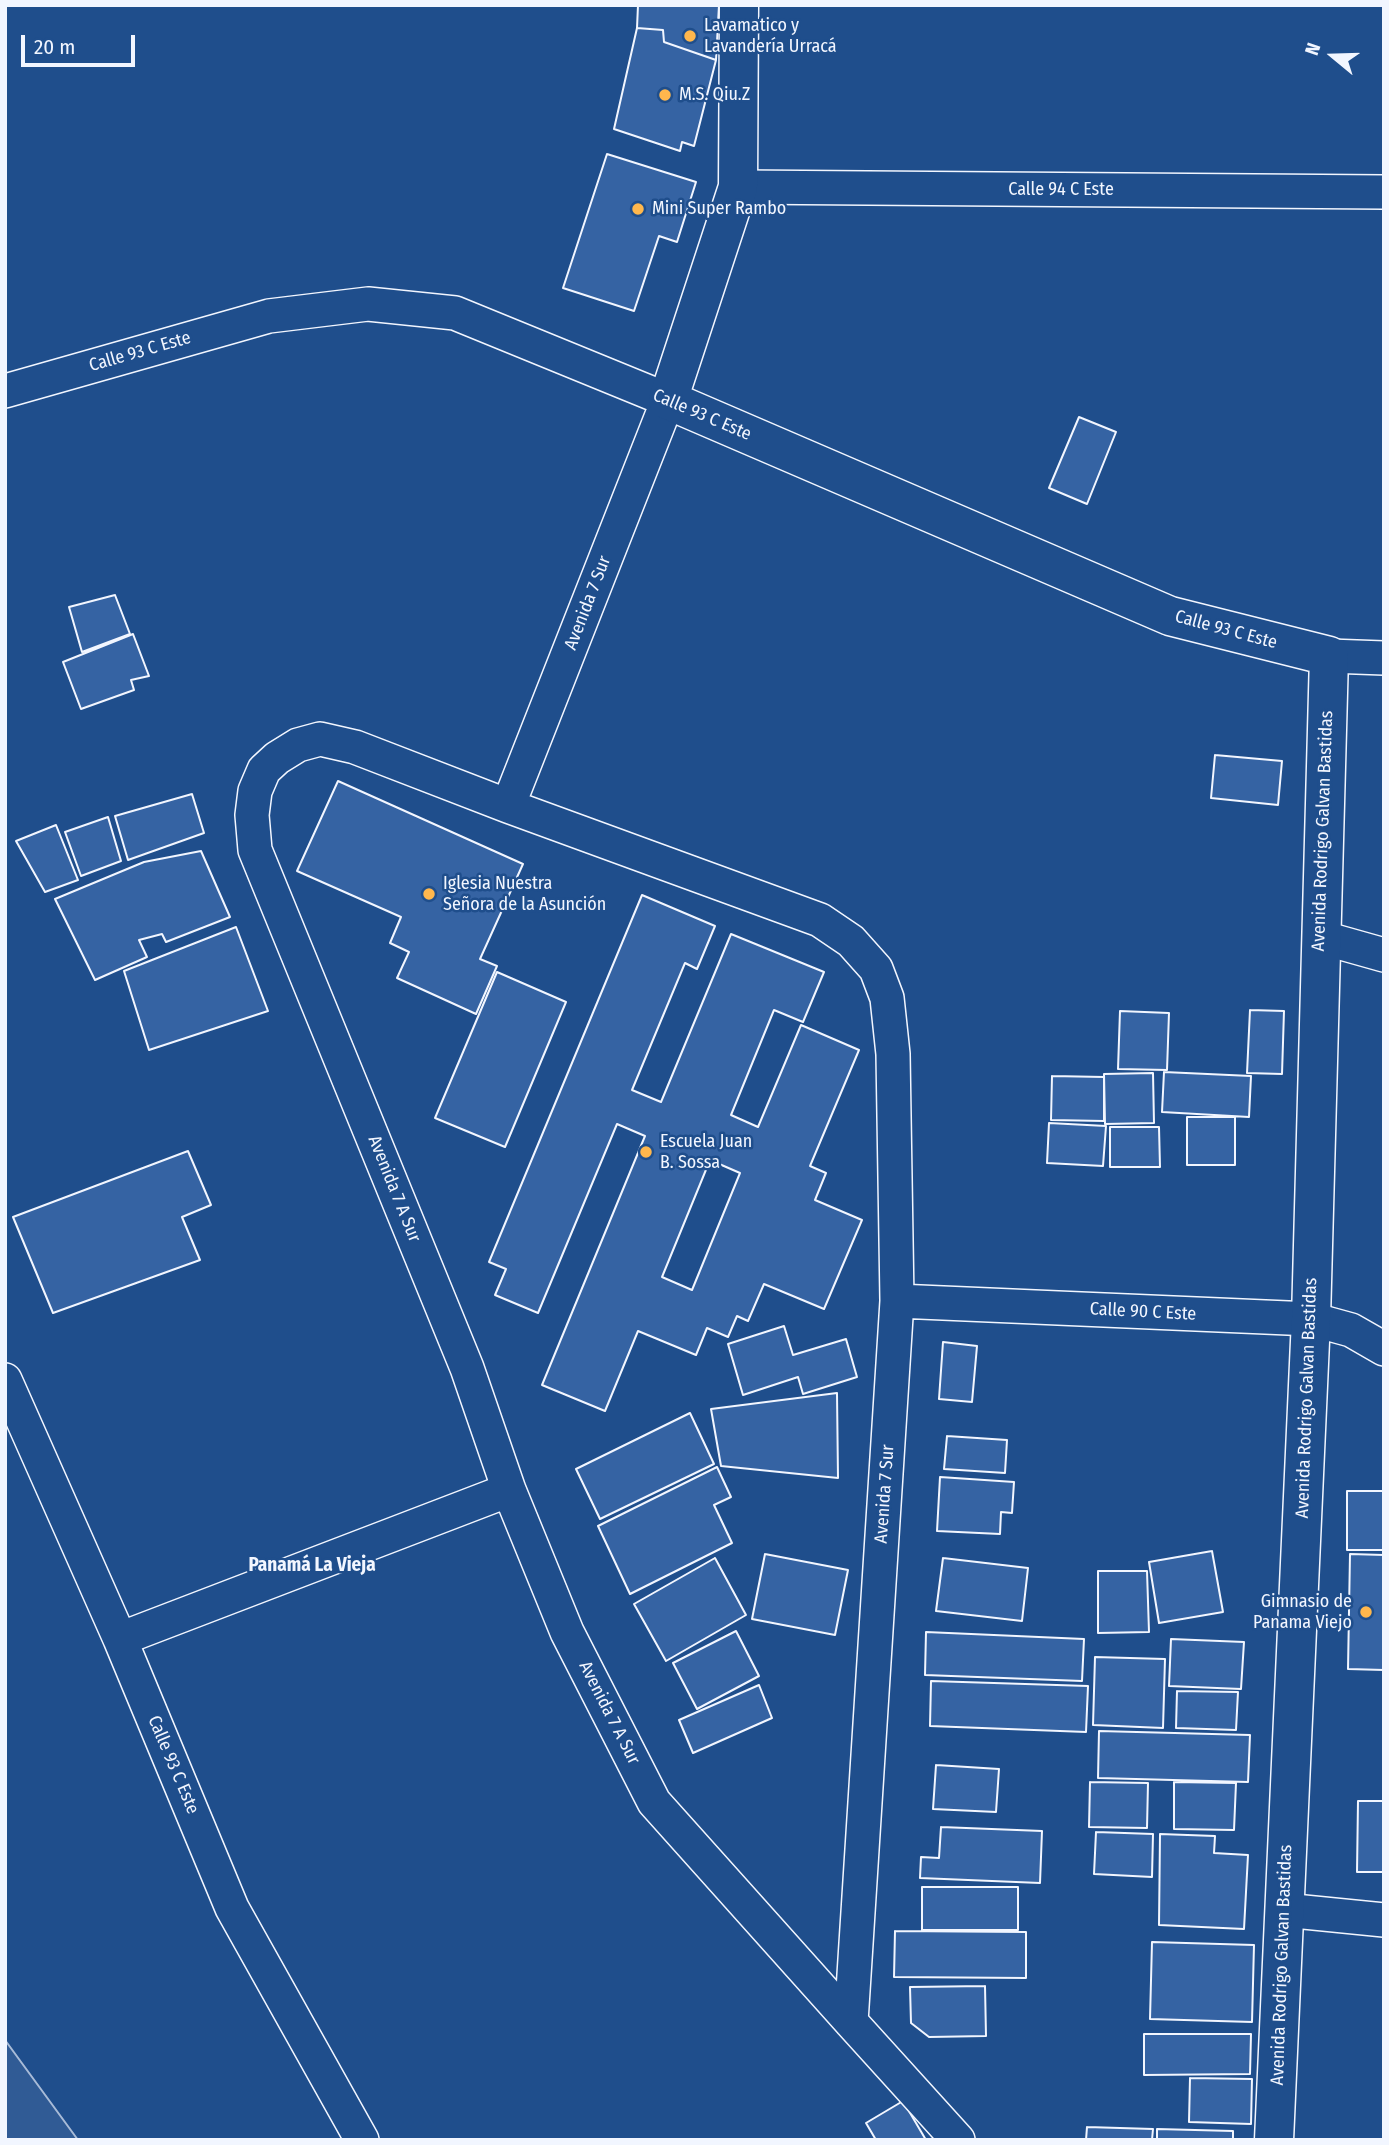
<!DOCTYPE html>
<meta charset="utf-8">
<style>
body{margin:0}
#map{position:relative;width:1389px;height:2145px;overflow:hidden;background:#1f4e8c;font-family:"Fira Sans Condensed",sans-serif}
canvas{display:block}
.frame{position:absolute;inset:0;border:7px solid #f2f6ff;pointer-events:none}
.north{position:absolute;left:1298px;top:21px;width:70px;height:70px;-webkit-text-stroke:5px #1f4e8c;paint-order:stroke;rotate:289deg;font-size:19px;font-weight:700;line-height:28px;text-align:center;color:#f2f6ff}
.north::after{content:'';display:block;margin:auto;width:24px;height:32px;background:#f2f6ff;clip-path:polygon(50% 0,100% 100%,50% 72%,0 100%)}
.scale{position:absolute;left:21px;top:35px;width:114px;height:32px;box-sizing:border-box;border:4px solid #f2f6ff;border-top:0;padding-left:9px;font-size:21px;line-height:24px;white-space:nowrap;color:#f2f6ff;-webkit-text-stroke:5px #1f4e8c;paint-order:stroke}
</style>
<div id="map">
<canvas width="1389" height="2145"></canvas>
<div class="frame"></div>
<div class="north">N</div>
<div class="scale">20 m</div>
</div>
<script>
const ctx = document.querySelector('canvas').getContext('2d');
ctx.lineJoin = 'round';
function fillPath(path, color) {
  ctx.fillStyle = color;
  ctx.fill(path, 'evenodd');
}
function poly(rows) {
  const path = new Path2D();
  for (const r of rows) {
    path.moveTo(r[0], r[1]);
    for (let i = 2; i < r.length; i += 2) path.lineTo(r[i], r[i + 1]);
  }
  return path;
}
function trace(path, color, width, dash) {
  ctx.strokeStyle = color;
  ctx.lineWidth = width;
  ctx.lineCap = dash ? 'butt' : 'round';
  ctx.setLineDash(dash || []);
  ctx.stroke(path);
}
function drawText(font, color, halo, rows, align = 'center') {
  ctx.font = font + ' "Fira Sans Condensed",sans-serif';
  ctx.lineWidth = 5;
  ctx.setLineDash([]);
  ctx.textBaseline = 'middle';
  ctx.strokeStyle = halo;
  ctx.fillStyle = color;
  for (const [text, x, y, turn = 0] of rows) {
    ctx.save();
    ctx.translate(x, y);
    ctx.rotate((+turn || 0) * Math.PI / 180);
    ctx.textAlign = isNaN(turn) ? turn : align;
    if (halo) ctx.strokeText(text, 0, 0);
    ctx.fillText(text, 0, 0);
    ctx.restore();
  }
}
const built = poly([
 [5,2040,78,2140,5,2140,5,2040]
]);
fillPath(built, '#305b95');
trace(built, '#a8bbd7', 2);
const building = poly([
 [638,5,719,5,716,60,664,42,663,30,637,28,638,5],
 [637,28,663,30,664,42,716,60,694,146,682,142,680,151,614,129,637,28],
 [607,154,696,182,677,242,659,236,634,311,563,288,607,154],
 [1079,417,1116,432,1087,504,1049,488,1079,417],
 [115,595,130,634,82,652,69,607,115,595],
 [133,634,149,676,131,680,134,690,81,709,63,662,133,634],
 [1215,755,1282,761,1278,805,1211,798,1215,755],
 [338,781,523,864,480,959,497,966,476,1014,397,978,409,952,390,943,401,917,297,871,338,781],
 [192,794,204,833,128,860,115,816,192,794],
 [108,817,121,861,81,876,65,832,108,817],
 [56,825,78,880,45,892,16,841,56,825],
 [201,851,230,917,166,942,162,934,139,940,147,957,95,980,55,899,144,862,201,851],
 [642,895,715,926,697,969,685,963,632,1090,661,1102,731,934,824,972,803,1022,774,1010,731,1115,758,1127,801,1025,859,1050,810,1166,826,1173,815,1200,862,1220,824,1309,764,1284,748,1321,737,1316,728,1337,707,1328,696,1355,638,1331,605,1411,542,1385,645,1136,617,1124,538,1313,495,1295,506,1269,489,1262,642,895],
 [710,1160,740,1173,692,1290,662,1277,710,1160],
 [236,927,268,1011,149,1050,124,971,236,927],
 [497,972,566,1002,505,1147,435,1118,497,972],
 [1250,1010,1284,1011,1282,1074,1247,1073,1250,1010],
 [1120,1011,1169,1013,1167,1070,1118,1069,1120,1011],
 [1164,1072,1251,1076,1249,1117,1162,1112,1164,1072],
 [1153,1073,1154,1123,1105,1124,1104,1074,1153,1073],
 [1052,1076,1104,1077,1104,1121,1051,1120,1052,1076],
 [1187,1117,1235,1117,1235,1165,1187,1165,1187,1117],
 [1049,1123,1106,1126,1103,1166,1047,1163,1049,1123],
 [1110,1127,1159,1127,1160,1167,1110,1167,1110,1127],
 [188,1151,211,1205,182,1217,200,1260,53,1313,13,1217,188,1151],
 [784,1326,793,1355,846,1339,857,1377,803,1394,798,1377,743,1395,728,1344,784,1326],
 [943,1342,977,1346,972,1402,939,1399,943,1342],
 [837,1393,838,1478,721,1466,711,1409,837,1393],
 [690,1413,714,1464,600,1519,576,1469,690,1413],
 [947,1436,1007,1440,1005,1473,944,1469,947,1436],
 [717,1467,731,1497,714,1505,732,1543,630,1594,598,1526,717,1467],
 [940,1477,1014,1482,1012,1513,1001,1512,1000,1534,937,1531,940,1477],
 [1347,1491,1384,1491,1384,1550,1347,1550,1347,1491],
 [1212,1551,1223,1612,1159,1623,1149,1562,1212,1551],
 [765,1554,848,1570,835,1635,752,1619,765,1554],
 [1350,1554,1384,1555,1384,1670,1348,1669,1350,1554],
 [715,1558,746,1615,666,1661,634,1604,715,1558],
 [943,1558,1028,1568,1022,1621,936,1611,943,1558],
 [1098,1571,1147,1571,1149,1632,1098,1633,1098,1571],
 [736,1631,759,1676,697,1709,673,1663,736,1631],
 [926,1632,1084,1639,1082,1681,925,1675,926,1632],
 [1171,1639,1244,1642,1241,1689,1169,1686,1171,1639],
 [1095,1657,1165,1659,1163,1728,1093,1725,1095,1657],
 [931,1681,1088,1686,1086,1732,930,1726,931,1681],
 [759,1685,772,1718,693,1753,679,1720,759,1685],
 [1177,1691,1238,1692,1236,1730,1176,1728,1177,1691],
 [1099,1731,1250,1735,1248,1782,1098,1778,1099,1731],
 [936,1765,999,1769,996,1812,933,1809,936,1765],
 [1090,1782,1148,1783,1147,1828,1089,1827,1090,1782],
 [1174,1782,1236,1783,1234,1830,1174,1829,1174,1782],
 [1358,1801,1384,1801,1384,1872,1357,1872,1358,1801],
 [941,1827,1042,1831,1040,1883,920,1878,921,1857,939,1858,941,1827],
 [1096,1832,1153,1834,1152,1877,1094,1874,1096,1832],
 [1160,1834,1215,1836,1214,1853,1248,1855,1244,1929,1159,1925,1160,1834],
 [922,1887,1018,1887,1018,1930,922,1930,922,1887],
 [895,1931,1026,1932,1026,1978,894,1977,895,1931],
 [1152,1942,1254,1945,1252,2022,1150,2019,1152,1942],
 [985,1986,986,2036,929,2037,911,2023,910,1987,985,1986],
 [1144,2034,1251,2034,1250,2074,1144,2075,1144,2034],
 [1190,2078,1252,2079,1251,2124,1189,2122,1190,2078],
 [903,2101,926,2140,876,2140,866,2123,903,2101],
 [1087,2127,1153,2129,1152,2140,1086,2140,1087,2127],
 [1157,2129,1233,2131,1233,2140,1157,2140,1157,2129]
]);
fillPath(building, '#3563a3');
trace(building, '#f2f6ff', 2);
const street = poly([
 [738,187,1384,192],
 [5,391,269,316,368,304,455,313,668,400,508,806],
 [1329,656,1384,658],
 [1320,937,1384,955],
 [897,1301,1311,1319,1351,1330,1384,1349],
 [5,1380,120,1639,232,1908,362,2140],
 [120,1639,509,1490],
 [1284,1910,1384,1920],
 [851,2022,897,1301,893,1054,887,998,876,969,851,941,820,920,508,806,355,747,320,739,298,745,277,758,264,770,255,791,252,815,255,850,467,1368,509,1490,567,1632,654,1802,851,2022,958,2140]
]);
const secondary = poly([
 [739,5,738,187,668,400,1170,616,1329,656,1311,1319,1274,2140]
]);
trace(street, '#f2f6ff', 36);
trace(secondary, '#f2f6ff', 41);
trace(street, '#1f4e8c', 33);
trace(secondary, '#1f4e8c', 38);
for (const [x, y, r, color] of [
 [690,36,7,"#ffb74d"],
 [665,95,7,"#ffb74d"],
 [638,209,7,"#ffb74d"],
 [429,894,7,"#ffb74d"],
 [646,1152,7,"#ffb74d"],
 [1366,1612,7,"#ffb74d"]
]) {
  const dot = new Path2D();
  dot.arc(x, y, r, 0, 2 * Math.PI);
  ctx.fillStyle = color;
  ctx.fill(dot);
  trace(dot, '#1f4e8c', 2.5);
}
drawText('18px', '#f2f6ff', '#1f4e8c', [
 ["Lavamatico y",704,26],
 ["Lavandería Urracá",704,47],
 ["M.S. Qiu.Z",679,95],
 ["Mini Super Rambo",652,209],
 ["Iglesia Nuestra",443,884],
 ["Señora de la Asunción",443,905],
 ["Escuela Juan",660,1142],
 ["B. Sossa",660,1163],
 ["Gimnasio de",1352,1602,"right"],
 ["Panama Viejo",1352,1623,"right"]
], 'left');
drawText('18px', '#f2f6ff', '#1f4e8c', [
 ["Calle 94 C Este",1061,190],
 ["Calle 93 C Este",140,352,-16],
 ["Calle 93 C Este",702,415,23],
 ["Avenida 7 Sur",588,603,-69],
 ["Calle 93 C Este",1226,630,15],
 ["Avenida Rodrigo Galvan Bastidas",1323,831,-88],
 ["Avenida 7 A Sur",394,1189,68],
 ["Calle 90 C Este",1143,1312,3],
 ["Avenida Rodrigo Galvan Bastidas",1307,1398,-88],
 ["Avenida 7 Sur",885,1494,-86],
 ["Avenida 7 A Sur",609,1713,63],
 ["Calle 93 C Este",173,1765,67],
 ["Avenida Rodrigo Galvan Bastidas",1282,1965,-88]
]);
drawText('bold 19px', '#f2f6ff', '#1f4e8c', [
 ["Panamá La Vieja",312,1566]
]);
</script>
